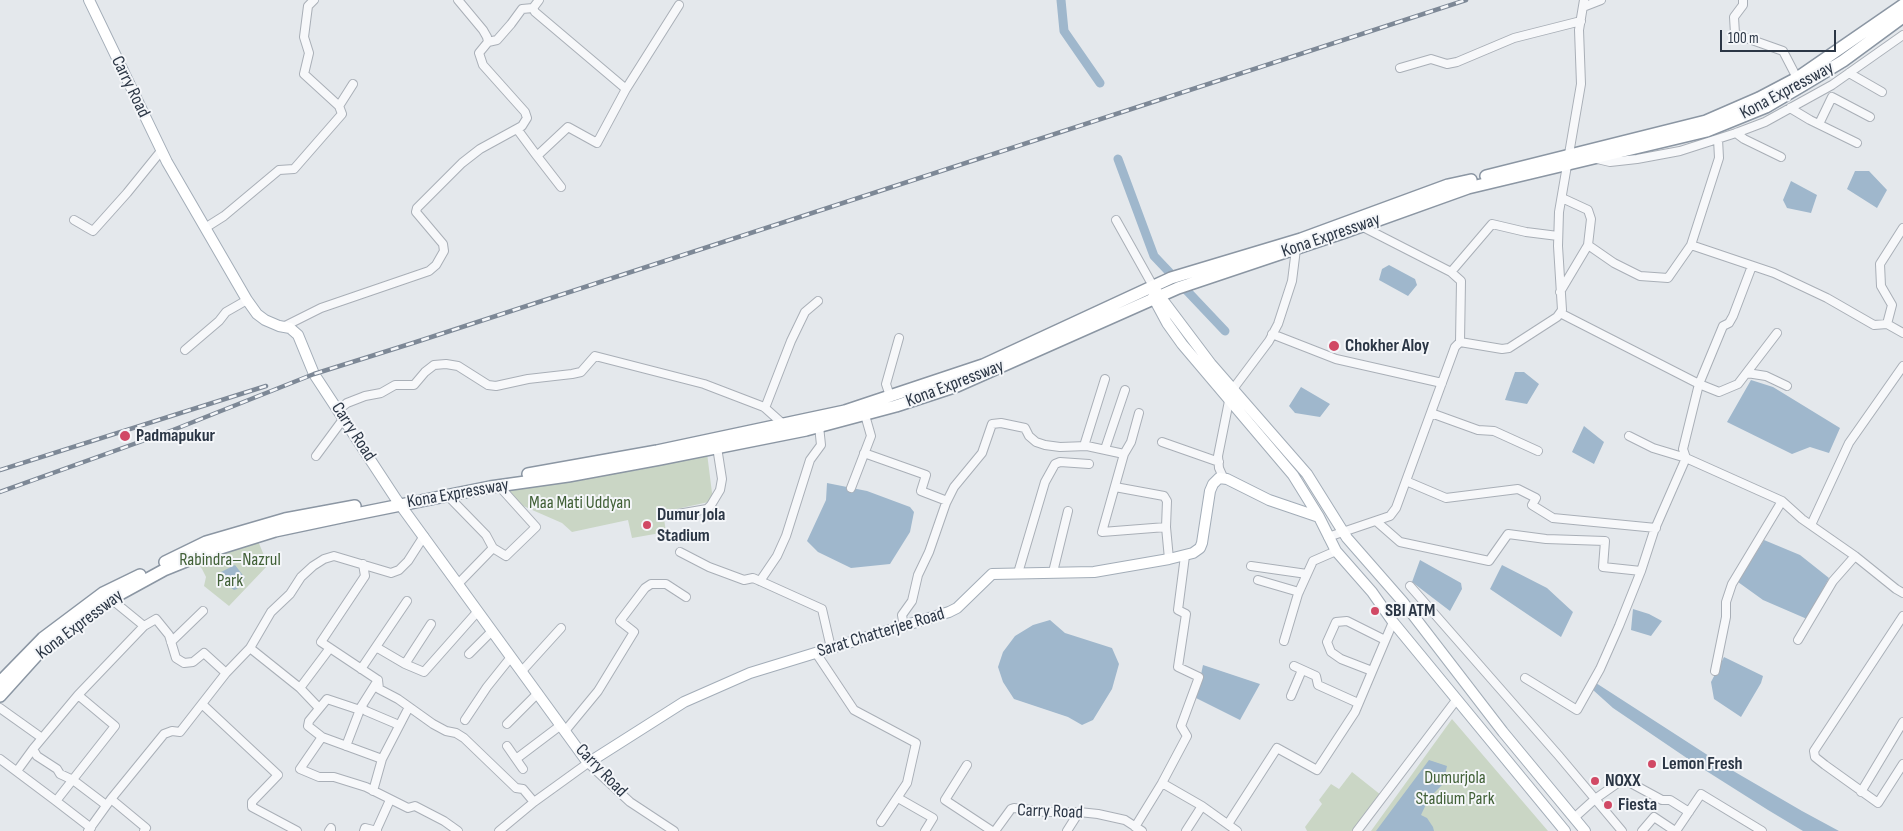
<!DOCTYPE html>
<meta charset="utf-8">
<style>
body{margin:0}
#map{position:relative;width:1903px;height:831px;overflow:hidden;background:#e4e8ec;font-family:"Sofia Sans Condensed",sans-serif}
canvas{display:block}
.scale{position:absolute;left:1720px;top:30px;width:116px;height:22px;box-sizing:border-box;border:2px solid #2b3645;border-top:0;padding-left:6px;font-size:15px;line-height:18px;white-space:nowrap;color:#2b3645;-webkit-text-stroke:4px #f4f6f9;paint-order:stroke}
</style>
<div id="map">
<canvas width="1903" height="831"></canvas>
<div class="scale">100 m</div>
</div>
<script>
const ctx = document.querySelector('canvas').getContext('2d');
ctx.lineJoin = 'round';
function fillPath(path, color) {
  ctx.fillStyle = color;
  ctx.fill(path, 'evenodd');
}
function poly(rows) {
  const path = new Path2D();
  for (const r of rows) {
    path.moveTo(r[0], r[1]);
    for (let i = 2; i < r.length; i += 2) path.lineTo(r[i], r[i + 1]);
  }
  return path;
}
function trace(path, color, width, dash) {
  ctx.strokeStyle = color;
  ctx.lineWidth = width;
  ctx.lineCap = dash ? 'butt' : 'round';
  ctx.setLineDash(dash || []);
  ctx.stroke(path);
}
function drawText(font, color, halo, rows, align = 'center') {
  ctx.font = font + ' "Sofia Sans Condensed",sans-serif';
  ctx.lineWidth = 4;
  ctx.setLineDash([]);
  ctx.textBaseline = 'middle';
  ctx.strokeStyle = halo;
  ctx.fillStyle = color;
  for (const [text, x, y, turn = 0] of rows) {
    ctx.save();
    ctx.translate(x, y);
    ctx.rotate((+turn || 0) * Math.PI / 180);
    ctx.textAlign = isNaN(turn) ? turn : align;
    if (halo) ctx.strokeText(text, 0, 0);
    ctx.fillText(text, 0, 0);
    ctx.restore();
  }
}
fillPath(poly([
 [707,453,713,501,663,512,666,532,632,538,628,520,572,532,562,523,514,502,501,487,638,470],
 [258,541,268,565,229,606,204,586,206,577,202,569,194,559],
 [1452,719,1548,831,1371,831],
 [1352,772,1381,795,1354,831,1307,831,1305,827,1322,804,1319,800,1331,784,1339,789]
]), '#cad6c5');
fillPath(poly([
 [1855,171,1869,171,1887,190,1877,208,1847,189],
 [1791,181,1817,195,1811,213,1787,208,1783,200],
 [1389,265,1415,279,1417,285,1408,296,1379,280,1382,269],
 [1515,372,1524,372,1539,384,1527,404,1505,400],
 [1751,380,1773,387,1840,428,1829,453,1810,447,1792,454,1727,422],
 [1301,387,1330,404,1320,417,1295,413,1289,406],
 [1584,426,1604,442,1594,464,1572,452],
 [827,483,867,491,910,507,914,512,910,532,890,564,851,568,818,552,807,541,826,500],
 [1764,540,1800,555,1829,578,1807,619,1763,600,1738,582],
 [1420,560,1461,583,1462,589,1450,611,1412,582],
 [235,565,245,578,237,589,234,590,217,577,217,574],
 [1502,565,1547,588,1573,612,1561,637,1490,589],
 [1633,609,1649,614,1662,621,1651,636,1631,630],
 [1050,620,1065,633,1112,648,1119,664,1112,689,1093,720,1082,725,1068,717,1014,699,1003,682,998,667,1003,652,1015,636,1033,625],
 [1724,657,1763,676,1761,683,1741,717,1714,699,1711,682],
 [1203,665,1260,684,1240,720,1196,698],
 [1596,683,1723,765,1802,811,1839,831,1803,831,1768,810,1700,767,1613,708,1593,690],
 [1429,760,1447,766,1443,784,1429,798,1421,815,1427,818,1433,827,1434,831,1376,831]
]), '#9fb7cc');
trace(poly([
 [1061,0,1064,31,1100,83],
 [1118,159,1154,256,1225,331]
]), '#9fb7cc', 9);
const minor = poly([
 [1743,0,1743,5,1734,17,1735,34,1783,51,1797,78],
 [1583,7,1601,0],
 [533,8,535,12,626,89,679,5],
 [488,42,497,40,511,24,522,9,533,8,539,0],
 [1400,68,1431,59,1447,64,1457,62,1514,38,1581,21],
 [1849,73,1882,92],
 [339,106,353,84],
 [1790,108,1810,120,1857,143],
 [1819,124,1832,97,1870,117],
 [517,129,537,156,568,127,597,143,626,89],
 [1736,133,1744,139,1781,157],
 [537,156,561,187],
 [1597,159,1610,162,1637,159,1680,151,1736,133,1765,122,1832,85,1903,35],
 [74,220,93,231,127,193,161,151],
 [1116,220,1153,286],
 [1361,226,1451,272,1461,281,1460,342],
 [205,228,224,216,279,170,294,169,342,114,339,106,304,74,309,53,304,37,308,6,314,0],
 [1588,245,1614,263,1640,276,1668,278,1691,245,1719,158,1718,139],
 [1691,245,1774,273,1827,298,1874,325,1887,324,1903,333],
 [1752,266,1733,316,1729,323,1723,326,1699,384,1719,392,1738,384,1777,333],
 [1451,272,1492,224,1526,232,1558,236],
 [1560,292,1588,245,1591,219,1588,210,1562,198],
 [1560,313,1699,384,1683,449,1686,458,1782,501,1802,519,1855,556,1896,589,1903,593],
 [1887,324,1892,305,1881,286,1880,264,1903,228],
 [283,327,321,308,429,271,436,265,444,251,443,244,416,212,417,208,462,163,480,149,522,126,527,118,525,112,483,65,479,53,488,42,487,37,483,30,458,0],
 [1272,334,1336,359,1442,383],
 [185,350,219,321,226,312,247,300],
 [1747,373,1766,376,1787,386],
 [890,396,886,384,899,338],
 [765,408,791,341,805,312,818,301],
 [338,410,347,403,365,396,381,393,395,385,414,385,425,372,434,365,446,364,458,366,488,385,496,386,528,379,572,374,581,372,595,356,704,384,764,407,783,424],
 [1139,413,1131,442,1124,454,1102,532,1166,527,1169,559],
 [1431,413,1478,430,1494,431,1538,451],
 [1162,442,1219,462],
 [1084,446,1105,379],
 [1105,449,1125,390],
 [864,453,926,475,921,491,947,501],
 [316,456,344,418],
 [1223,477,1219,468,1218,456,1229,401,1233,389,1269,341,1278,324,1292,281,1296,249],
 [1406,481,1446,498,1518,489,1536,498,1532,505,1553,518,1656,528],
 [1115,487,1164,496,1167,501,1166,527],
 [851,488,871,436,865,415],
 [447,495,486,535,493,548],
 [672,515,707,509,711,505,720,490,722,479,717,447],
 [1376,521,1400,542,1489,561,1508,534,1546,539,1605,541,1603,567,1641,571],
 [1811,525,1849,443,1903,366],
 [1328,537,1390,516,1396,508,1455,347,1460,342,1502,349,1509,348,1557,317,1562,310,1558,246,1559,212,1581,84,1579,30,1584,0],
 [680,552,709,567,744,580,753,578,760,581,822,609,831,648],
 [363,564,365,576,321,642,378,680,361,707,366,711,399,725],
 [1251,566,1307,574],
 [1053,572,1068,511],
 [1018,573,1045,482,1055,464,1060,462,1089,464],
 [1258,580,1299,592],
 [760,581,777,556,786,536,810,460,821,445,819,426],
 [458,584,493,548,506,556,536,527,499,486],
 [1410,586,1559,756,1622,831],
 [111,599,144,626],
 [1903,616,1814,751,1815,757,1825,765,1878,803,1903,764],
 [904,627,902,615,912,601,918,575,929,552,946,503,954,487,982,453,992,424,1001,423,1025,428,1029,436,1036,442,1045,445,1060,447,1087,446,1124,454],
 [1798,640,1833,581,1855,556],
 [1284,641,1298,594,1313,561,1336,551],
 [171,642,203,611],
 [376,647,405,664,431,624],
 [250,648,300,688,319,708],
 [816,653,854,710,916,743,907,783,881,822],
 [469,654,492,631],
 [405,664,424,672,478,611],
 [1294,666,1316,676,1318,685,1358,703],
 [361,669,407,601],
 [522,671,561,628],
 [1372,671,1341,659,1331,652,1327,642,1336,622,1347,621,1385,640],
 [1715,671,1726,617,1726,602,1732,584,1782,501],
 [1525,678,1577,710,1600,669,1619,626,1641,571,1654,531,1686,458,1653,448,1629,436],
 [378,680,379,689,398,699,433,724,446,731,456,733,464,738,516,788,523,789,534,802],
 [300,688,330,648],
 [78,695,33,749,37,756,57,769,60,774,73,780,106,805],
 [1291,696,1302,670],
 [202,704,278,775,252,802,252,807,297,831],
 [0,708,42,738],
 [360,710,327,699,309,721,308,726,322,737,382,759,373,791],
 [465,720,487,687,511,657],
 [507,724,538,693],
 [565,731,598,691,634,632,620,621,645,588,651,584,666,584,686,597],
 [322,737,300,769,319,777,334,777,366,787,408,808,415,806,444,821,458,831],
 [346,746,361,707],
 [507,746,516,759],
 [0,759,56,801],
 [382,759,409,707],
 [967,765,945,800,992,831],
 [523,769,516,759,561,725],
 [17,771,33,749],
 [1162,783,1187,736,1181,726,1199,677,1178,667,1186,614,1178,610,1185,556],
 [1861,792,1903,722],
 [898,798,933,818,925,831],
 [111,799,146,828,144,831],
 [1574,818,1595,799,1622,780,1627,781,1662,800,1670,800,1689,812],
 [1228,824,1277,748,1317,770,1355,712,1393,622],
 [1135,827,1162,783,1202,806],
 [91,828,56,801,115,726,78,695,144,626,156,619,169,635,176,658,184,663,193,662,204,653,226,673],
 [88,831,111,799,164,734,172,731,180,732,226,673,250,648,271,612,290,594,301,577,313,566,324,559,334,556,391,573,399,570,408,561,424,536],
 [329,831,331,828,331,831],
 [364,831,365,828,377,831],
 [376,831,390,800],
 [499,831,534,802,588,763,630,802,674,831],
 [995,831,1011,809,1014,808,1045,812,1079,812,1098,814,1125,820,1142,831],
 [1067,831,1079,812],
 [1186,831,1202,806,1237,831],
 [1357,831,1457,699],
 [1642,831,1654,817,1675,831],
 [1676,831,1701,794,1762,831]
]);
const major = poly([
 [89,0,167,162,247,300,257,314,265,320,279,326,290,328,298,335,314,374,396,499,588,763,684,702,750,673,949,612,957,608,992,574,1094,572,1169,559,1193,553,1200,548,1202,543,1210,491,1213,484,1219,478,1227,479,1269,500,1319,517],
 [1156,291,1211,364,1307,474,1347,538,1403,602,1503,732,1585,831],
 [1153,297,1167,323,1182,344,1293,475,1319,517,1336,551,1372,592,1393,622,1565,831]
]);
const highway = poly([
 [1486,176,1706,121,1759,98,1797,78,1903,5],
 [528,474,657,451,845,411,983,365,1171,278,1301,239,1448,185,1471,180],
 [165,562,206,542,285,519,355,506],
 [0,682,43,638,103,593,140,575],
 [0,696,37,655,73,626,111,599,164,570,211,551,275,531,346,516,490,487,568,476,660,459,806,430,896,406,957,386,1178,288,1345,232,1468,188,1707,131,1766,107,1805,84,1843,61,1903,17]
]);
trace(minor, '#a9afb7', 10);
trace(major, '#a3adb8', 12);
trace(highway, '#8b96a3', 14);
trace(minor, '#f7f8fa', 8);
trace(major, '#fff', 10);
trace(highway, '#fff', 11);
const rail = poly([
 [0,470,266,386],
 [0,492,173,430,314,374,416,342,1466,0]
]);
trace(rail, '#7d8896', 4.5);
trace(rail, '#f4f6f9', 2.5, [8]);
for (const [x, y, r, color] of [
 [1334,346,6,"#d14965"],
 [125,436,6,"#d14965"],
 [647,525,5,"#d14965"],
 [1375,611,5,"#d14965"],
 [1652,764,5,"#d14965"],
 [1595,781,5,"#d14965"],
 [1608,805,5,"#d14965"]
]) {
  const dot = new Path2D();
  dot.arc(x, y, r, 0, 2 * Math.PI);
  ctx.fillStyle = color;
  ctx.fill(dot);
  trace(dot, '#f4f6f9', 2);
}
drawText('18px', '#2b3645', '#f4f6f9', [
 ["Carry Road",130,87,64],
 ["Kona Expressway",1787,91,-28],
 ["Kona Expressway",1331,236,-19],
 ["Kona Expressway",955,384,-21],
 ["Carry Road",353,432,57],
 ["Kona Expressway",458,494,-10],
 ["Kona Expressway",80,625,-37],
 ["Sarat Chatterjee Road",881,633,-17],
 ["Carry Road",601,771,46],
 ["Carry Road",1050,812,2]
]);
drawText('bold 18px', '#2b3645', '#f4f6f9', [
 ["Chokher Aloy",1345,346],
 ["Padmapukur",136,436],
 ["Dumur Jola",657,515],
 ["Stadium",657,536],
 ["SBI ATM",1385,611],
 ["Lemon Fresh",1662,764],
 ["NOXX",1605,781],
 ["Fiesta",1618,805]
], 'left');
drawText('18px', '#426138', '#f4f6f9', [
 ["Maa Mati Uddyan",580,503],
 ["Rabindra–Nazrul",230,560],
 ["Park",230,581],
 ["Dumurjola",1455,778],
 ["Stadium Park",1455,799]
]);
</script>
